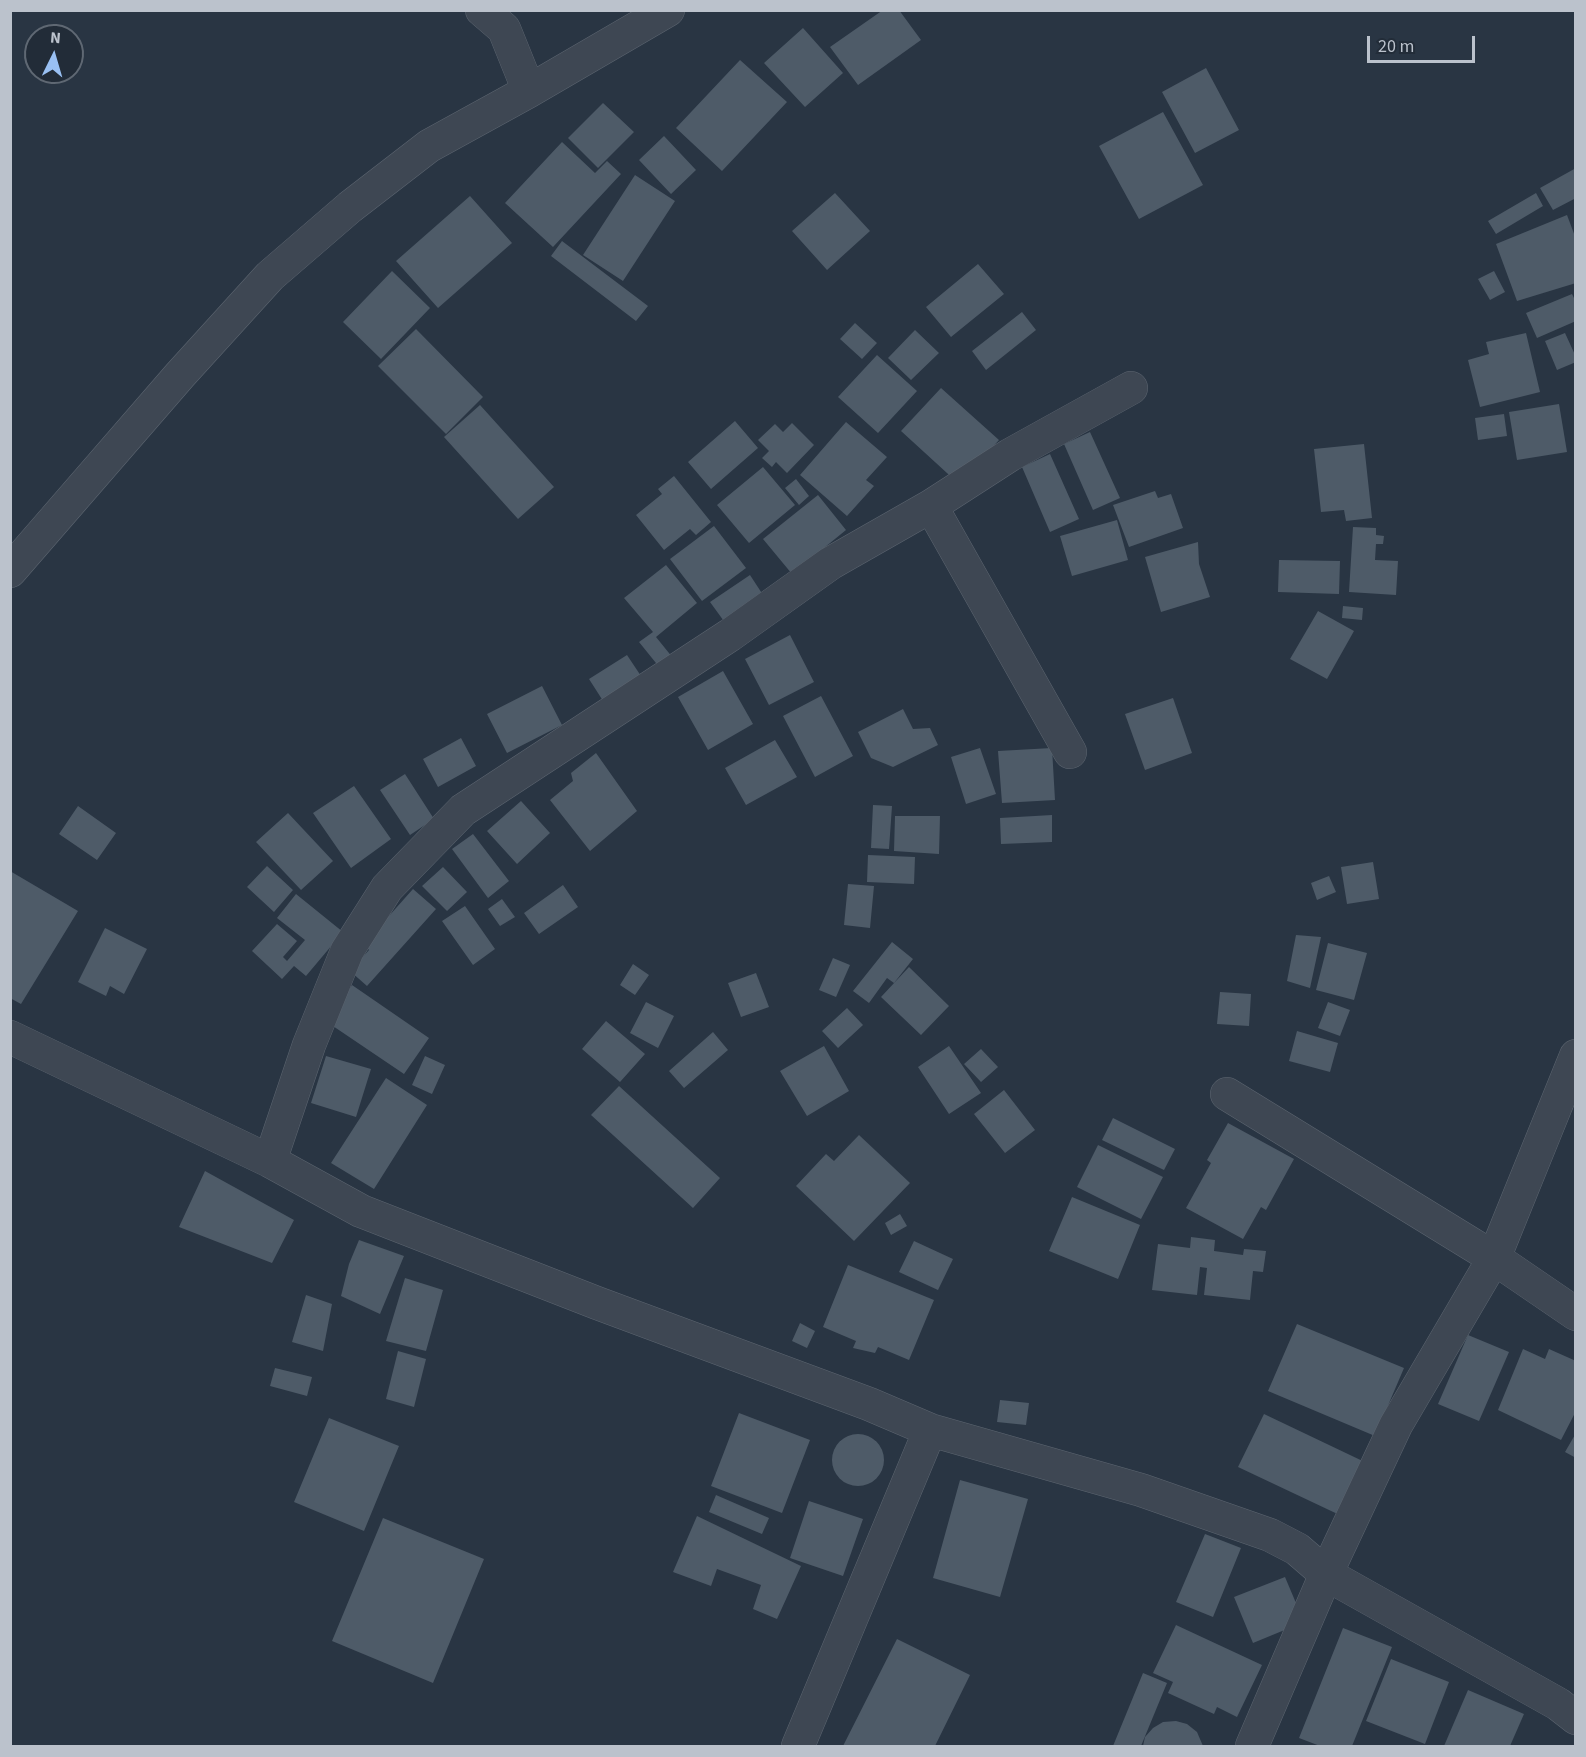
<!DOCTYPE html>
<style>
body{margin:0}
#map{position:relative;width:1586px;height:1757px;overflow:hidden;background:#293543;font-family:"Source Sans 3",sans-serif}
canvas{display:block}
.frame{position:absolute;inset:0;border:12px solid #bbc2cc;pointer-events:none}
.north{position:absolute;left:24px;top:24px;width:60px;height:60px;box-sizing:border-box;background:#222c38;border:2px solid #5f6873;border-radius:50%;rotate:5deg;font-size:16px;font-weight:700;line-height:24px;text-align:center;color:#bbc2cc}
.north::after{content:'';display:block;margin:auto;width:21px;height:27px;background:#99c0f3;clip-path:polygon(50% 0,100% 100%,50% 72%,0 100%)}
.scale{position:absolute;left:1367px;top:36px;width:108px;height:27px;box-sizing:border-box;border:3px solid #bbc2cc;border-top:0;padding-left:8px;font-size:18px;line-height:21px;white-space:nowrap;color:#bbc2cc;-webkit-text-stroke:4px #222c38;paint-order:stroke}
</style>
<div id="map">
<canvas width="1586" height="1757"></canvas>
<div class="frame"></div>
<div class="north">N</div>
<div class="scale">20 m</div>
</div>
<script>
const ctx = document.querySelector('canvas').getContext('2d');
ctx.lineJoin = 'round';
function fillPath(path, color) {
  ctx.fillStyle = color;
  ctx.fill(path, 'evenodd');
}
function poly(rows) {
  const path = new Path2D();
  for (const r of rows) {
    if (r.length === 3) {
      path.moveTo(r[0] + r[2], r[1]);
      path.arc(r[0], r[1], r[2], 0, 2 * Math.PI);
      continue;
    }
    path.moveTo(r[0], r[1]);
    for (let i = 2; i < r.length; i += 2) path.lineTo(r[i], r[i + 1]);
  }
  return path;
}
function trace(path, color, width, dash) {
  ctx.strokeStyle = color;
  ctx.lineWidth = width;
  ctx.lineCap = dash ? 'butt' : 'round';
  ctx.setLineDash(dash || []);
  ctx.stroke(path);
}
fillPath(poly([
 [883,10,899,10,921,40,858,85,830,47],
 [803,28,843,73,805,107,764,63],
 [740,60,787,102,722,171,676,128],
 [1206,68,1239,130,1195,153,1162,92],
 [603,103,634,132,598,168,568,138],
 [1163,112,1203,185,1139,219,1099,146],
 [664,136,696,170,671,194,639,160],
 [562,142,595,173,607,161,621,174,553,247,505,203],
 [1576,168,1576,198,1553,210,1540,188],
 [635,175,675,201,623,281,583,255],
 [835,193,870,231,827,270,792,231],
 [1536,193,1543,206,1496,234,1488,221],
 [470,196,512,243,438,308,396,261],
 [1567,215,1576,239,1576,283,1517,301,1496,244],
 [562,241,648,306,636,321,551,256],
 [978,264,1004,294,951,337,926,307],
 [392,271,430,308,381,359,343,322],
 [1494,271,1505,292,1490,300,1478,279],
 [1572,294,1576,302,1576,321,1537,338,1526,313],
 [1022,312,1036,330,986,370,972,351],
 [855,323,877,343,862,359,840,339],
 [416,329,483,397,446,434,378,366],
 [915,330,939,353,911,380,888,358],
 [1526,333,1540,392,1480,407,1468,360,1489,354,1486,342],
 [1565,333,1576,357,1576,362,1557,370,1545,341],
 [877,355,917,391,878,433,838,397],
 [941,388,999,440,959,484,901,431],
 [1559,404,1567,452,1517,460,1509,412],
 [480,405,554,487,518,519,444,437],
 [1504,414,1507,436,1478,440,1475,418],
 [735,421,758,448,711,489,688,462],
 [846,422,887,457,866,480,874,486,847,516,800,475],
 [792,423,814,445,787,473,776,462,772,467,762,458,769,451,758,440,775,424,783,432],
 [1090,432,1120,498,1093,510,1064,444],
 [1364,444,1372,518,1346,521,1344,510,1321,512,1314,449],
 [1050,454,1079,519,1050,532,1022,467],
 [763,467,795,505,749,543,717,505],
 [674,476,711,522,696,535,690,529,664,550,636,515,662,494,658,489],
 [796,479,809,496,799,505,785,488],
 [1155,491,1158,498,1171,494,1183,528,1129,547,1113,505],
 [818,495,846,530,792,574,763,539],
 [1117,520,1128,560,1072,576,1060,536],
 [714,526,746,568,702,601,670,559],
 [1353,527,1376,528,1376,535,1384,536,1383,544,1376,544,1375,560,1398,561,1396,595,1349,592],
 [1198,542,1199,564,1210,597,1161,612,1145,557],
 [1279,560,1340,561,1339,594,1278,592],
 [666,565,697,603,656,637,673,658,660,668,639,642,653,632,624,598],
 [750,575,765,598,726,624,710,602],
 [1343,606,1363,608,1362,620,1342,618],
 [1318,611,1354,631,1327,679,1290,659],
 [790,635,814,682,769,705,745,659],
 [627,655,643,679,605,704,589,679],
 [723,671,753,724,708,750,678,697],
 [542,686,562,725,507,753,487,714],
 [821,696,853,756,815,777,783,716],
 [1173,698,1192,753,1145,770,1125,714],
 [903,709,913,729,930,728,938,745,893,767,871,758,858,732],
 [461,738,476,766,438,787,423,759],
 [775,740,797,777,746,805,725,768],
 [980,748,996,794,966,804,951,757],
 [1052,748,1055,800,1002,803,998,751],
 [596,753,637,811,590,851,550,800,573,781,571,773],
 [405,774,434,819,410,835,380,790],
 [354,786,391,839,351,868,313,813],
 [521,801,550,833,517,864,487,831],
 [873,805,892,806,889,849,871,848],
 [78,806,116,833,97,860,59,834],
 [288,813,333,861,301,890,256,842],
 [1052,815,1052,842,1001,844,1000,818],
 [895,816,940,816,939,854,894,851],
 [473,834,509,881,488,898,452,849],
 [868,855,915,857,914,884,867,882],
 [1373,862,1379,899,1347,904,1341,867],
 [267,866,293,890,274,912,247,887],
 [443,867,467,892,447,911,422,886],
 [10,871,78,911,21,1004,10,998],
 [1329,876,1336,892,1317,900,1311,883],
 [848,884,874,886,870,928,844,925],
 [563,885,578,907,539,934,524,913],
 [413,889,436,909,367,986,350,971,369,950,364,944],
 [296,894,343,932,306,976,294,966,282,979,252,951,277,924,297,941,283,957,287,961,305,940,277,918],
 [502,899,515,917,500,926,488,909],
 [465,906,495,949,473,965,442,921],
 [105,928,147,949,124,994,110,986,106,996,78,982],
 [1296,935,1321,937,1310,988,1287,981],
 [892,942,913,959,894,983,887,978,869,1003,853,991],
 [1328,943,1367,953,1354,1000,1316,990],
 [833,958,850,965,836,997,819,990],
 [633,964,649,975,635,995,620,985],
 [909,967,949,1006,921,1035,881,997],
 [756,973,769,1007,741,1017,728,983],
 [352,985,429,1038,404,1074,327,1022],
 [1220,992,1251,994,1249,1026,1217,1024],
 [646,1002,674,1016,658,1048,630,1033],
 [1328,1002,1350,1010,1340,1036,1318,1028],
 [847,1008,863,1025,838,1048,822,1031],
 [606,1021,645,1054,620,1082,582,1049],
 [1297,1031,1338,1043,1330,1072,1289,1061],
 [713,1032,728,1050,684,1088,669,1071],
 [824,1046,849,1091,807,1116,780,1071],
 [949,1046,981,1093,949,1114,918,1067],
 [981,1049,998,1067,981,1082,964,1064],
 [326,1056,371,1069,356,1117,311,1103],
 [425,1056,445,1065,432,1094,412,1085],
 [386,1078,427,1105,374,1189,331,1163],
 [619,1086,720,1178,693,1208,591,1115],
 [1004,1090,1035,1130,1005,1153,974,1114],
 [1113,1118,1175,1149,1164,1170,1102,1140],
 [1228,1123,1294,1159,1266,1210,1261,1207,1243,1239,1186,1208,1211,1163,1207,1160],
 [859,1135,910,1183,854,1241,796,1186,826,1154,834,1161],
 [1098,1145,1163,1177,1141,1219,1077,1187],
 [205,1171,294,1220,272,1263,179,1227],
 [1072,1197,1140,1225,1118,1279,1049,1251],
 [900,1214,907,1226,891,1235,885,1223],
 [1191,1237,1215,1240,1214,1251,1243,1255,1244,1249,1266,1251,1263,1272,1253,1271,1250,1300,1204,1295,1207,1268,1200,1267,1197,1295,1152,1290,1158,1244,1190,1248],
 [359,1240,404,1256,380,1314,341,1296,349,1264],
 [914,1241,953,1259,938,1290,899,1272],
 [848,1265,934,1300,909,1360,878,1347,875,1353,853,1348,856,1341,823,1327],
 [405,1278,443,1290,426,1351,386,1341],
 [306,1295,332,1304,323,1351,292,1342],
 [800,1323,815,1331,807,1348,792,1341],
 [1297,1324,1404,1368,1375,1436,1268,1391],
 [1468,1335,1509,1352,1479,1421,1438,1404],
 [1523,1349,1545,1359,1549,1349,1576,1361,1576,1411,1561,1440,1498,1410],
 [398,1351,426,1359,414,1407,386,1399],
 [275,1368,312,1377,307,1396,270,1386],
 [1000,1400,1029,1403,1026,1425,997,1422],
 [739,1413,810,1440,782,1513,711,1486],
 [1264,1414,1371,1465,1346,1518,1238,1467],
 [329,1418,399,1446,364,1531,294,1502],
 [1576,1433,1576,1458,1565,1452],
 [858,1460,26],
 [960,1480,1028,1499,1000,1597,933,1578],
 [716,1495,769,1518,762,1534,709,1512],
 [809,1501,863,1519,843,1576,790,1558],
 [697,1516,801,1566,777,1619,753,1609,761,1585,717,1569,711,1586,673,1572],
 [383,1518,484,1559,433,1683,332,1641],
 [1205,1534,1241,1548,1213,1617,1176,1602],
 [1285,1577,1304,1622,1253,1643,1234,1597],
 [1176,1625,1262,1665,1237,1717,1217,1707,1214,1714,1168,1693,1173,1682,1153,1673],
 [1343,1628,1392,1647,1352,1746,1320,1746,1299,1738],
 [897,1639,970,1675,935,1746,843,1746],
 [1391,1659,1449,1682,1425,1744,1366,1721],
 [1143,1673,1167,1683,1141,1746,1113,1746],
 [1468,1690,1524,1714,1510,1746,1444,1746],
 [1176,1721,1187,1724,1197,1732,1203,1746,1143,1746,1145,1737,1153,1728,1163,1722]
]), '#4e5b68');
const street = poly([
 [482,10,504,29,529,91],
 [931,506,1070,752],
 [10,571,180,375,270,276,350,207,429,146,529,91,668,10],
 [10,1037,270,1161,361,1211,597,1303,869,1404,930,1430,1141,1490,1270,1535,1297,1549,1326,1574,1558,1704,1576,1718],
 [1227,1094,1494,1258,1576,1314],
 [270,1161,309,1045,347,951,387,888,463,810,730,635,831,563,931,506,1010,455,1131,388],
 [798,1746,930,1430],
 [1252,1746,1326,1574,1396,1425,1494,1258,1576,1056]
]);
trace(street, '#5c6570', 34);
trace(street, '#3e4753', 33);
</script>
